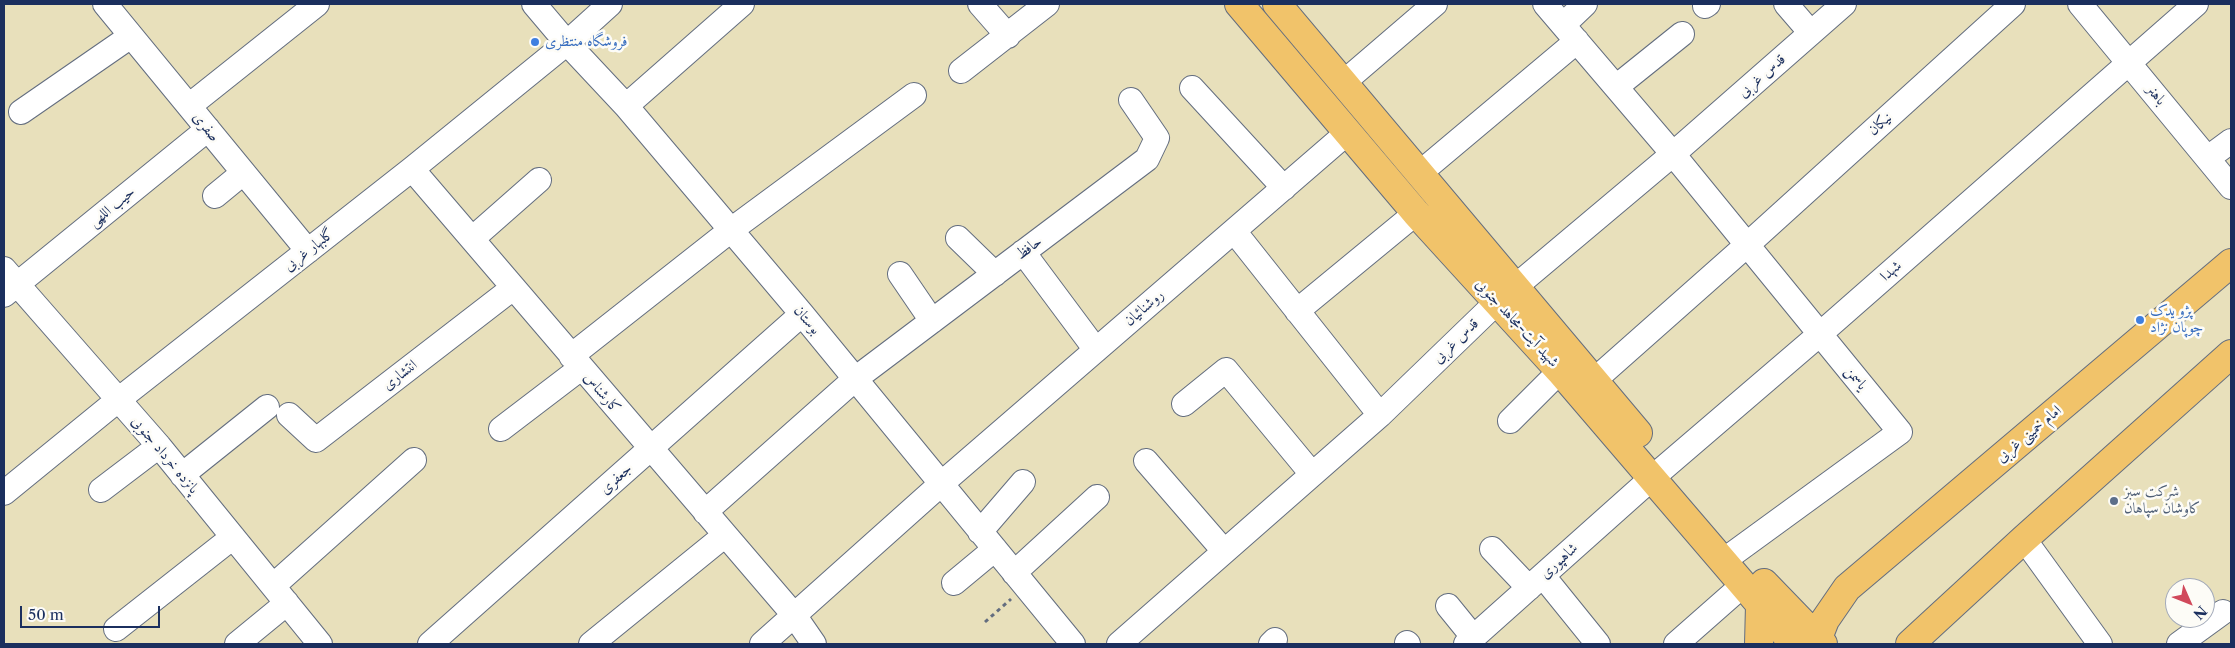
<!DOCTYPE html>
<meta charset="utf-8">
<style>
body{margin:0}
#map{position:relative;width:2235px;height:648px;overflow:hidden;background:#e8e0bb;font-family:"Libre Caslon Text",serif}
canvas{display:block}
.frame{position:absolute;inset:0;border:5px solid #1b2f5e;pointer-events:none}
.north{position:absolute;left:2165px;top:578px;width:50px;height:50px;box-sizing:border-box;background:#fdfcf7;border:1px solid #a3aaba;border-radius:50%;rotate:134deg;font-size:14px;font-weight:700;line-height:20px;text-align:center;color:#1b2f5e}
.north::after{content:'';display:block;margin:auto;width:18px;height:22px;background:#d1495b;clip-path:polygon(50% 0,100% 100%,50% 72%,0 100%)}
.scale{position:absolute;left:20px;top:606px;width:140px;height:22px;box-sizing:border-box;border:2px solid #1b2f5e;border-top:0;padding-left:6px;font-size:15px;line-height:18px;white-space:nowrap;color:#1b2f5e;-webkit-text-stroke:4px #fdfcf7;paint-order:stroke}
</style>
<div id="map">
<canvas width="2235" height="648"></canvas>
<div class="frame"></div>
<div class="north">N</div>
<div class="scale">50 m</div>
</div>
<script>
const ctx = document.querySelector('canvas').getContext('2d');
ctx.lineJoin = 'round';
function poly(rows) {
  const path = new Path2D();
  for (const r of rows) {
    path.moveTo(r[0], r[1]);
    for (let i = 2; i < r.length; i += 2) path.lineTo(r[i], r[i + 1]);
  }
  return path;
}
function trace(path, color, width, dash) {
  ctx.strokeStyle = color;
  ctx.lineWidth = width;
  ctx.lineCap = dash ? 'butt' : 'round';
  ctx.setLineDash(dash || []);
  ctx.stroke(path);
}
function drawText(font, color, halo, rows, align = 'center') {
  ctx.font = font + ' "Libre Caslon Text",Amiri,serif';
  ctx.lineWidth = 5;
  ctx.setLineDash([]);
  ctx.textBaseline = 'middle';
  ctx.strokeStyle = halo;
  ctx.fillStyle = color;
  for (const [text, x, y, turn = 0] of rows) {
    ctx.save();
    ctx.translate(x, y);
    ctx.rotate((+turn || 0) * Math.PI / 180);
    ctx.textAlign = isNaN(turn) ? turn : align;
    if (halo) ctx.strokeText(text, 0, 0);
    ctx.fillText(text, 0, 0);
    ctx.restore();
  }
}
const minor = poly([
 [105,4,308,251],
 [534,4,567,43,626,106,802,314,1073,644],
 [980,4,1008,36],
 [1545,4,1673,154,1900,432,1723,561],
 [1786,4,1811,33],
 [2080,4,2231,187],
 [1705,6,1708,4],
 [1563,25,1585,4],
 [961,71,1047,4],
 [1344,82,1435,4],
 [1616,87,1682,34],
 [1192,88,1284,188],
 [189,106,317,4],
 [626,106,742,4],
 [21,112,131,36],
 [2208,158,2231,141],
 [412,169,794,615,814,644],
 [1421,172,1577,41],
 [215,196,243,173],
 [1234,231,1380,415],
 [958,238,995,274],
 [472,239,539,180],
 [1023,252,1096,350],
 [4,269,159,446,320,644],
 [900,274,932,321],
 [4,295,208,129],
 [1297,311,1416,213],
 [571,356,731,230,914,95],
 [1581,392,1747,245,2013,4],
 [1184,404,1226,370,1312,474],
 [289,415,316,440,513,288],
 [1510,421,1560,371],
 [501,429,581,368],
 [1146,461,1224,551],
 [182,475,267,407],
 [101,490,159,446],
 [4,493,118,400,412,169,567,43,610,4],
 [705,512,855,379,1147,159,1157,138,1131,100],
 [980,532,1023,482],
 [2024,539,2100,644],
 [1492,549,1529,588],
 [1014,573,1097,497],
 [1543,576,1598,644],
 [954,583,995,549],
 [273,586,414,460],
 [1448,606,1474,638],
 [116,629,233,537],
 [1407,643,1408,644],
 [237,644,287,603],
 [430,644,802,314],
 [591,644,724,536],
 [762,644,941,484,1347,133],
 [1119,644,1380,415,1497,302,1673,154,1844,4],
 [1271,644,1275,640],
 [1466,644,1652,478,1820,334,2196,4],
 [1676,644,1743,585],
 [2179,644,2223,612]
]);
const major = poly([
 [1239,4,1416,213,1560,371,1794,644],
 [1277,4,1638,433],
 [1764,583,1823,644],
 [1759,644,1760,605],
 [1818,644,1818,638,1825,620,1847,588,2231,263],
 [1910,644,2024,539,2231,354]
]);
trace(minor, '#636d7f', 26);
trace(major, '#636d7f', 30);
trace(poly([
 [985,622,1011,599]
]), '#636d7f', 3, [4, 4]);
trace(minor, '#fff', 24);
trace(major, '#f1c36a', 28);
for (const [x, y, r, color] of [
 [535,42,5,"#3f7fe0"],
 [2140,320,5,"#3f7fe0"],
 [2114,501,5,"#5c6f8a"]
]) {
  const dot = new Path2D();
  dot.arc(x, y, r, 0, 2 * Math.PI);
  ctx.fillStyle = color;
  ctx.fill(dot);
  trace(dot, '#fdfcf7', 2);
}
drawText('15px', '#366cbe', '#fdfcf7', [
 ["فروشگاه منتظری",545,42],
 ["پژو یدک",2150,311],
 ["چوپان نژاد",2150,328]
], 'left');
drawText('15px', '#1b2f5e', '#fdfcf7', [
 ["قدس غربی",1762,76,-41],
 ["باهنر",2156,95,50],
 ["نیکان",1880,124,-42],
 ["صفری",206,127,51],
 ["حیب اللهی",112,207,-39],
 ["حافظ",1029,248,-37],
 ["گلبهار غربی",309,250,-38],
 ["شهدا",1891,271,-42],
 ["روشنائیان",1144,308,-41],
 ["بوستان",807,320,50],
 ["شهید آیت-مجاهد جنوبی",1517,323,47],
 ["قدس غربی",1456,341,-44],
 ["انتشاری",400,375,-38],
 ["یاسمن",1856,378,51],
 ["کارشناس",602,393,50],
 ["امام خمینی غربی",2029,434,-40],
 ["پانزده خرداد جنوبی",165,455,50],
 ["جعفری",616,479,-42],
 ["شاهپوری",1559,561,-42]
]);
drawText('15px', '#4e5e75', '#fdfcf7', [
 ["شرکت سبز",2124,492],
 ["کاوشان سپاهان",2124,509]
], 'left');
</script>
